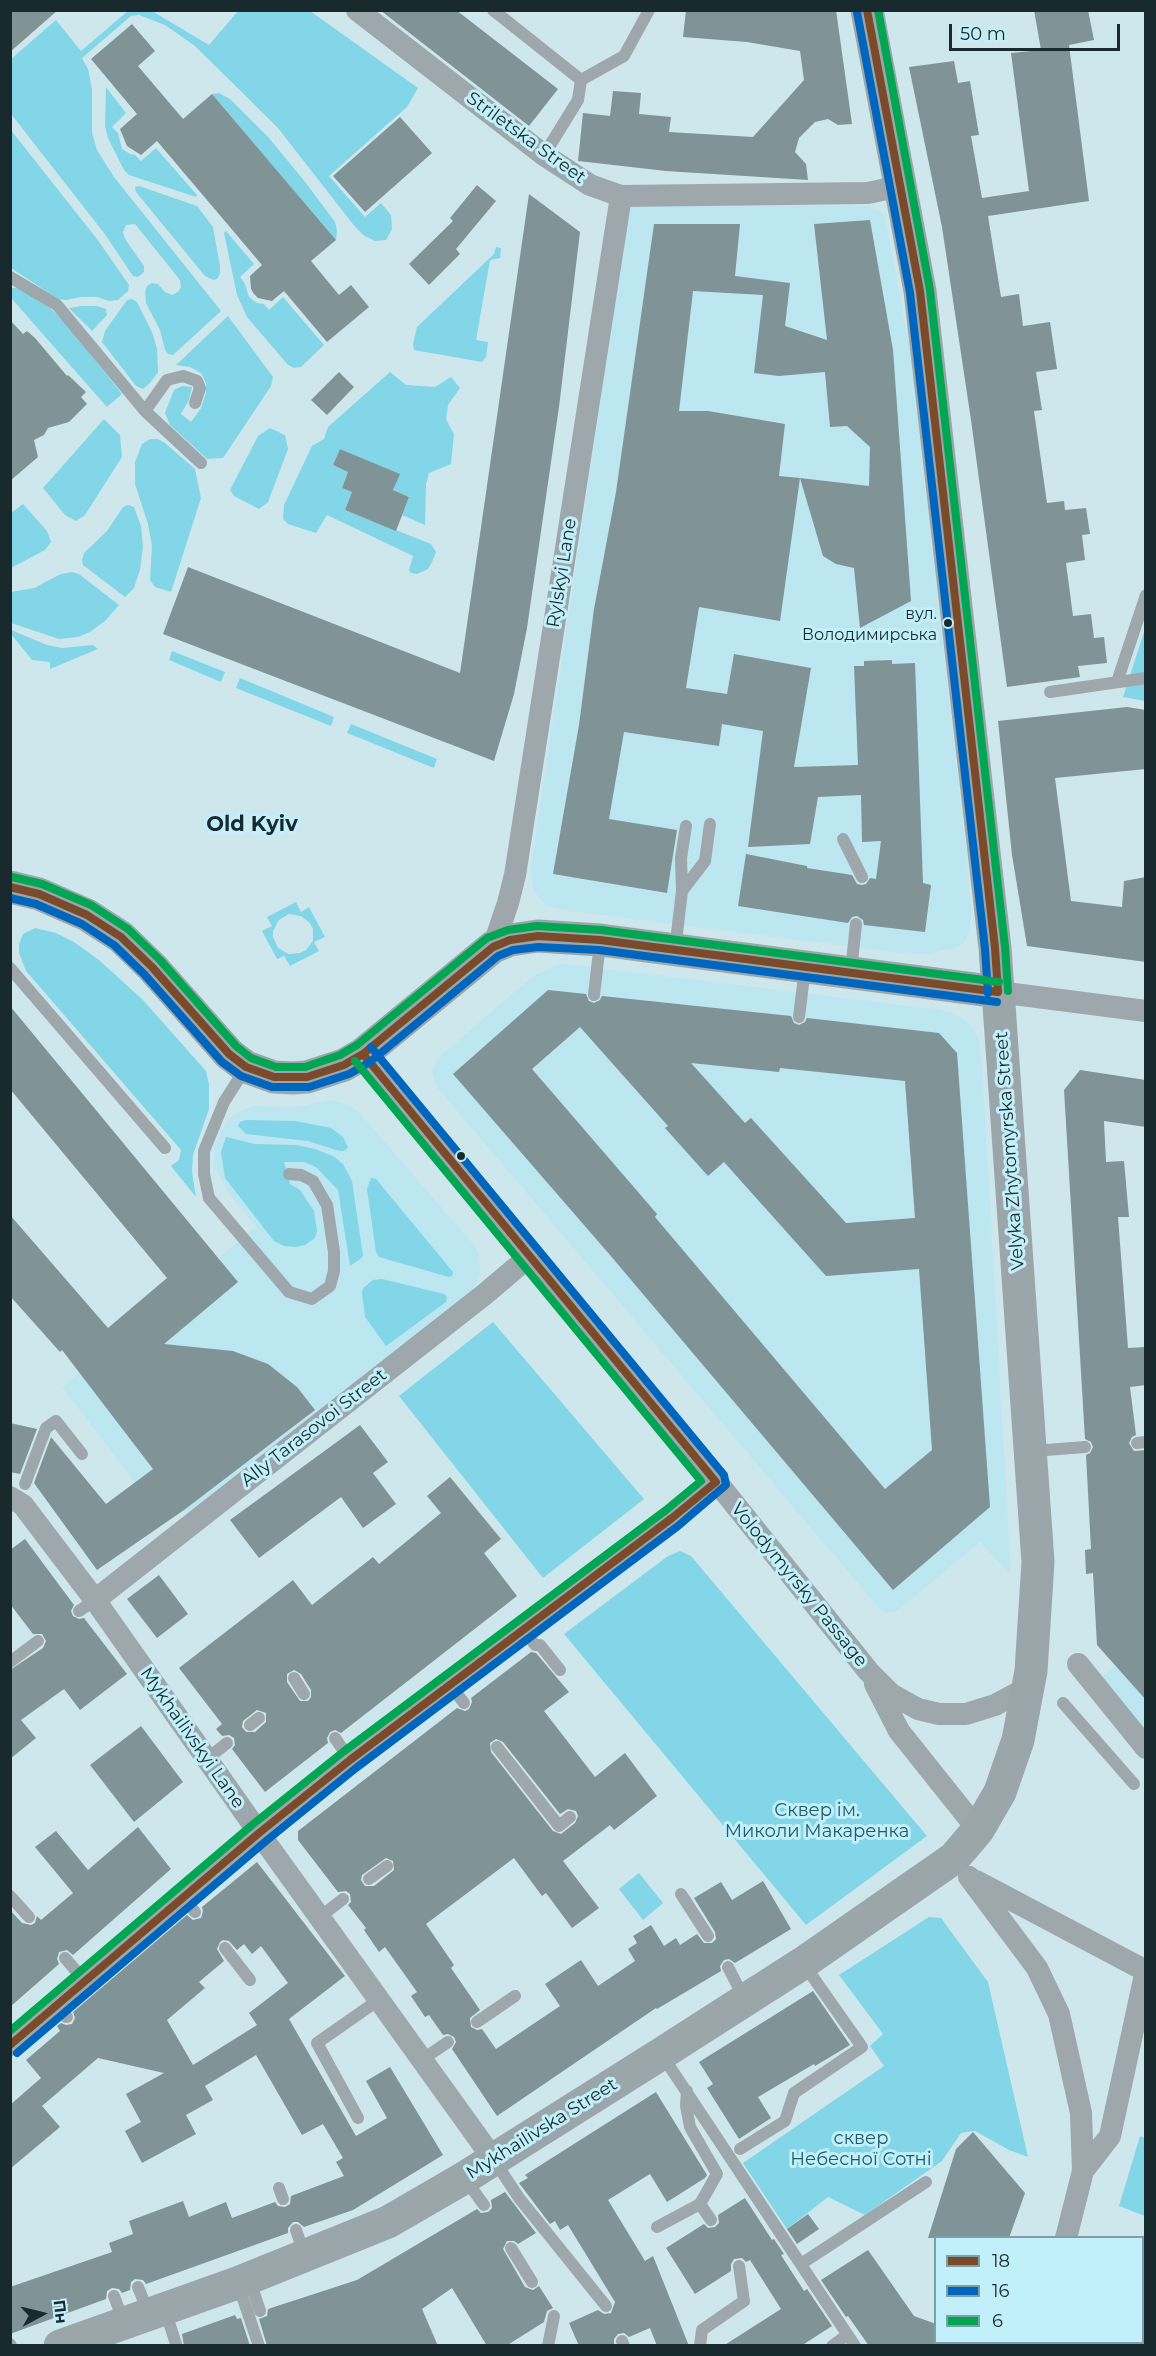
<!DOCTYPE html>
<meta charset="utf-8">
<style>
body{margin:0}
#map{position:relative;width:1156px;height:2356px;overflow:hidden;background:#cee7ed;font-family:Montserrat,sans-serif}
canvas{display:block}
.frame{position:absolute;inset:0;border:12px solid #182a2e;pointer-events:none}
.legend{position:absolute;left:934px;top:2236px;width:210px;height:108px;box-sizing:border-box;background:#c1effa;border:2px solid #7da0a8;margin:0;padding:8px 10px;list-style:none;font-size:18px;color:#182a2e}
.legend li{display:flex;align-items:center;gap:12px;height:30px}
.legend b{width:30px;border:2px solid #7da0a8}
.north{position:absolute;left:12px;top:2284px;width:60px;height:60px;-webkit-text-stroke:4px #c1effa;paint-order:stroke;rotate:83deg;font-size:16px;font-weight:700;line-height:24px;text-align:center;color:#182a2e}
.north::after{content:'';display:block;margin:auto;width:21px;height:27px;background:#182a2e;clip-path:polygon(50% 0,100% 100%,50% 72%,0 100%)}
.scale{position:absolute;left:949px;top:24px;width:171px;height:27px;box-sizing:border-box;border:3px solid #182a2e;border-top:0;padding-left:8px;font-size:18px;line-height:21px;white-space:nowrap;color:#182a2e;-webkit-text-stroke:4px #c1effa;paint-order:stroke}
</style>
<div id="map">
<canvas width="1156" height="2356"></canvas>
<div class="frame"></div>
<ul class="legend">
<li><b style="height:8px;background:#7a4b2a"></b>18</li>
<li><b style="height:8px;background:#0065bd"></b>16</li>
<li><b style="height:8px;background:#00a651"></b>6</li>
</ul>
<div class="north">Пн</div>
<div class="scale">50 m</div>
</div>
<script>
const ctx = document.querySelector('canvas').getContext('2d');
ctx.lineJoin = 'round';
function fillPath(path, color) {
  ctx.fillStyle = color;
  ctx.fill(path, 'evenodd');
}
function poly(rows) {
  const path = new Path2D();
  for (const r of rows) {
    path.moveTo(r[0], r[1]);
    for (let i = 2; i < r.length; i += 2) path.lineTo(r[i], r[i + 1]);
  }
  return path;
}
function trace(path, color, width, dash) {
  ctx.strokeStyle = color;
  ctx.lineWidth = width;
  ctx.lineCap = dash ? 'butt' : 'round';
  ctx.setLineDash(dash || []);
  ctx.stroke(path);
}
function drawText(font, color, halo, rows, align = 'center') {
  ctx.font = font + ' Montserrat,sans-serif';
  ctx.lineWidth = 6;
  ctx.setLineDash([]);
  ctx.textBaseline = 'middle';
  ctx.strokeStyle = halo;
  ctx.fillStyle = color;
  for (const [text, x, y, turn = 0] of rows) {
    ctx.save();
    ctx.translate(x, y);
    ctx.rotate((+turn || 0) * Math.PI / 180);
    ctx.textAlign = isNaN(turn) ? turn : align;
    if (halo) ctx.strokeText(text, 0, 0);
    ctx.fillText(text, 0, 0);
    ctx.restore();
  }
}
fillPath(poly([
 [640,203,868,206,877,209,885,216,910,351,966,850,971,906,970,925,967,937,963,944,955,948,928,954,911,954,570,911,545,905,533,889,531,868,628,216,631,206],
 [566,964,941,1010,963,1018,973,1028,978,1038,981,1052,1011,1575,980,1542,897,1611,886,1613,879,1608,436,1086,432,1072,439,1057,532,977,553,966],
 [332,1100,347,1104,358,1111,474,1245,479,1255,480,1272,476,1284,467,1295,188,1515,153,1469,135,1482,62,1387,256,1227,229,1194,214,1165,214,1145,228,1119,240,1111,255,1106,295,1107],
 [1145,1645,1145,1738,1098,1680]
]), '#bce6f0');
fillPath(poly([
 [129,10,152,11,209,45,238,11,310,11,418,88,407,107,329,176,365,217,381,203,391,215,392,229,386,240,375,241,363,235,352,223,278,128,195,46,165,25,139,15,131,16,82,58,88,69,92,89,92,133,97,150,114,177,221,311,173,355,168,354,165,350,160,330,146,303,145,292,147,286,152,283,158,284,165,292,172,295,178,292,181,287,180,280,135,224,126,225,123,232,125,239,144,266,144,272,138,277,133,276,104,233,11,114,11,59,56,20,81,51],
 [106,87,126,113,112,127,118,133,122,149,130,154,135,155,141,161,156,148,197,195,196,197,129,175,124,170,108,138,105,126],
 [219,93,230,99,269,138,306,183,335,222,337,231,336,240,212,94],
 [10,129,97,239,129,285,128,291,118,300,109,301,97,297,81,297,66,300,58,299,11,268],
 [139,186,197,206,213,227,220,266,220,274,217,279,213,280,205,276,136,192,135,187],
 [226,231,254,264,240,277,245,284,249,297,257,303,264,304,269,310,283,297,324,345,301,367,294,368,288,365,247,317,237,295,224,233],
 [496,247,501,248,500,258,490,260,476,340,488,342,486,357,482,362,414,350,413,344,417,327,494,254],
 [12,288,19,288,50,308,65,322,122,394,107,407,11,298],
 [132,299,137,302,152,332,157,349,158,372,150,383,143,389,136,386,102,342,105,331,127,300],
 [82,306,97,306,106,309,107,315,92,331,69,308],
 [228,316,273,377,271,386,223,458,207,459,170,425,165,413,174,390,182,386,192,387,189,400,181,414,191,422,201,408,206,393,206,383,201,373,190,367,176,365],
 [390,372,406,385,435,387,451,377,460,388,448,405,446,419,454,434,451,464,429,473,426,484,425,525,402,515,409,497,393,490,399,474,340,449,333,465,348,472,342,488,352,492,345,510,431,544,436,552,432,562,428,569,417,574,411,573,409,570,413,556,327,515,316,533,288,524,283,519,284,505,312,446,324,439,328,427],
 [104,419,120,435,122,457,85,515,76,521,65,515,43,488],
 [270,428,285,435,288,449,268,502,259,509,234,496,230,490,258,436],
 [150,439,158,439,165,443,195,469,201,498,171,592,155,587,150,580,152,546,148,524,135,484,135,462,142,444],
 [23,504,47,531,51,542,45,550,11,568,11,513],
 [128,505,134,507,141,526,143,547,140,570,134,588,125,597,83,565,82,560,84,553,107,531,123,507],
 [72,572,79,574,119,605,105,621,90,632,78,637,59,639,11,623,11,592,34,588,61,574],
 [1145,629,1145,701,1123,697],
 [11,630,47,645,62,648,93,645,98,649,50,669,50,662,32,660,11,634],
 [172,651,225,672,221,682,169,660],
 [240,678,334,717,331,726,236,688],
 [351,724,437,759,434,768,347,733],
 [296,902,301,912,309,907,325,937,314,942,319,951,290,966,284,956,277,959,262,931,272,926,267,917],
 [289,914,301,916,310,923,313,929,313,941,306,950,300,953,289,954,283,951,278,948,273,937,273,931,279,920],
 [35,928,56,933,74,942,99,960,143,1000,206,1071,209,1085,209,1109,193,1155,192,1172,196,1197,171,1166,179,1160,181,1150,26,971,19,953,19,944,23,934],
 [246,1120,295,1121,331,1128,343,1137,348,1147,344,1151,339,1151,308,1141,246,1134,238,1126,240,1122],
 [226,1137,255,1144,296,1145,315,1149,333,1156,343,1164,352,1181,363,1256,359,1260,350,1266,338,1190,316,1167,304,1162,284,1162,290,1184,300,1190,314,1211,317,1231,315,1238,305,1245,295,1247,284,1246,274,1241,225,1178,221,1152],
 [371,1178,376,1179,453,1272,452,1276,449,1277,379,1257,376,1252,367,1189],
 [382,1279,444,1294,447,1297,446,1302,386,1346,365,1317,362,1293,363,1288,373,1280],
 [493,1322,644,1499,543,1578,399,1396],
 [680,1551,691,1556,927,1836,806,1925,564,1634,668,1556],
 [639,1873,663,1903,643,1920,619,1889],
 [929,1917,941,1918,988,1982,1028,2157,1009,2150,975,2131,961,2133,942,2161,865,2215,828,2197,787,2229,743,2163,884,2066,870,2046,883,2034,839,1975],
 [1140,2136,1145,2138,1145,2216,1119,2206]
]), '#83d6e8');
fillPath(poly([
 [10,10,58,10,10,52],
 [380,10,456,10,558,89,529,126],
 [686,10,836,10,852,124,838,125,828,119,815,122,799,138,795,152,806,164,808,180,666,171,578,161,583,113,610,116,613,91,641,93,639,114,671,117,669,132,753,137,804,80,800,51,747,42,683,37],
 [1034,10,1088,10,1094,40,1069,45,1089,201,988,216,1001,297,1019,294,1023,326,1050,322,1057,369,1036,372,1042,410,1034,411,1047,503,1064,501,1065,510,1086,508,1090,534,1082,535,1085,560,1066,563,1073,616,1091,614,1094,638,1104,637,1107,663,1078,666,1080,677,1007,687,971,420,942,227,909,67,954,61,958,83,970,81,979,135,971,136,982,198,1029,191,1011,53,1041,50],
 [132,24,155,51,138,66,183,119,212,94,336,240,311,261,339,295,351,285,369,307,327,342,284,291,272,301,258,298,254,294,251,289,250,276,262,265,157,141,141,155,127,146,120,129,137,114,91,59],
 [400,117,432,153,365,212,333,176],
 [477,185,496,201,456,249,460,254,429,285,409,264,453,221,450,218],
 [529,194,580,232,559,407,527,628,514,694,494,761,163,634,188,567,460,673],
 [870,220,893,350,911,601,860,628,854,568,836,564,823,556,800,478,869,486,870,447,847,426,830,427,825,372,779,376,754,373,763,295,693,291,679,411,708,411,785,424,779,476,800,478,780,621,699,607,686,688,727,694,734,654,811,668,794,767,858,765,854,666,864,666,864,661,892,660,892,664,915,663,923,883,931,885,925,932,864,925,863,920,857,916,852,917,848,923,738,906,746,854,807,866,807,868,852,875,857,884,862,885,866,884,870,878,876,879,881,841,862,842,861,795,818,797,810,844,748,847,763,731,722,724,719,746,624,732,609,819,677,830,667,893,553,874,579,725,594,609,616,492,654,224,740,224,735,276,790,283,785,326,827,340,814,224],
 [10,320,23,334,27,331,35,338,67,376,68,375,86,392,81,397,87,404,69,422,48,428,44,435,34,440,38,457,10,481],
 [339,372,354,387,327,415,311,400],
 [340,449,400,474,393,490,409,497,396,531,345,510,352,492,342,488,348,472,333,465],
 [1127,707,1146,710,1146,769,1055,778,1071,901,1122,907,1124,881,1146,877,1146,962,1027,946,1012,855,998,721],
 [548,990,586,994,589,1001,594,1003,600,1000,602,996,791,1016,794,1023,799,1025,805,1022,807,1018,939,1033,957,1053,990,1507,893,1590,610,1255,453,1074],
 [580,1027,668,1126,665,1128,708,1176,724,1162,826,1276,919,1269,932,1450,885,1489,655,1217,657,1214,532,1069],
 [691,1063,779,1072,780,1068,905,1081,915,1218,846,1223,751,1118,745,1123],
 [10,1006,238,1282,164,1344,233,1351,268,1364,297,1387,315,1410,184,1510,97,1570,34,1483,51,1437,106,1504,153,1469,62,1350,60,1352,10,1296,10,1215,108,1328,167,1278,10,1089],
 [1080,1070,1146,1080,1146,1127,1104,1121,1106,1162,1124,1161,1129,1217,1118,1217,1128,1348,1146,1347,1146,1385,1130,1387,1136,1435,1132,1437,1129,1443,1134,1451,1146,1450,1146,1700,1097,1645,1093,1573,1086,1574,1085,1550,1091,1549,1086,1455,1090,1453,1093,1447,1091,1442,1085,1439,1064,1090],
 [10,1423,37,1429,20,1474,10,1472],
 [360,1425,388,1462,373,1473,396,1504,363,1528,341,1497,259,1558,230,1520],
 [450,1477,501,1539,484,1553,517,1596,341,1733,335,1730,330,1732,327,1738,328,1743,265,1792,232,1749,235,1745,234,1738,229,1735,222,1736,216,1729,222,1724,179,1668,293,1580,312,1605,373,1557,379,1564,441,1513,427,1496],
 [294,1670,301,1674,311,1690,311,1697,308,1701,300,1701,287,1682,287,1674],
 [257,1710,266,1713,266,1722,255,1732,246,1732,242,1727,243,1721],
 [25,1539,74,1605,71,1611,73,1616,79,1619,84,1618,127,1674,80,1710,64,1689,21,1720,36,1738,10,1759,10,1670,43,1648,46,1641,42,1634,33,1634,10,1604,10,1550],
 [159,1575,188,1614,157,1638,127,1599],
 [531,1652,536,1653,569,1692,544,1711,595,1777,625,1753,657,1796,614,1830,610,1825,563,1861,599,1908,572,1928,546,1893,542,1896,514,1858,426,1924,454,1965,451,1968,480,2010,470,2018,471,2027,477,2030,482,2029,496,2049,560,2006,545,1984,581,1960,598,1986,635,1961,628,1949,637,1943,633,1936,651,1925,664,1946,676,1938,680,1945,697,1934,704,1943,712,1943,716,1939,715,1932,694,1898,721,1882,732,1900,763,1881,791,1929,735,1963,729,1959,724,1960,720,1966,721,1971,657,2009,656,2008,497,2116,452,2049,456,2042,454,2037,448,2034,443,2035,429,2015,425,2017,411,1996,417,1992,385,1947,379,1952,364,1930,366,1928,348,1905,351,1902,350,1894,346,1891,338,1892,298,1840,298,1831,457,1708,465,1711,469,1709,472,1702,471,1698],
 [496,1739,503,1742,560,1814,568,1809,576,1811,578,1816,575,1823,561,1834,553,1831,491,1752,490,1743],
 [386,1858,393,1861,394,1870,374,1886,365,1886,361,1880,362,1875],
 [141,1726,183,1782,134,1822,90,1765],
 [138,1827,171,1869,73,1955,67,1950,59,1952,57,1959,59,1964,10,2007,10,1910,22,1923,31,1925,35,1923,37,1916,41,1920,73,1893,35,1847,56,1831,88,1870],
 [257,1862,345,1976,289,2019,356,2136,387,2118,366,2081,390,2067,443,2155,353,2210,304,2227,298,2222,293,2222,288,2228,288,2233,146,2284,143,2280,135,2279,131,2282,130,2290,122,2293,119,2289,112,2288,107,2291,106,2299,10,2334,10,2287,112,2252,109,2243,133,2234,129,2221,183,2201,189,2217,226,2202,232,2218,275,2202,278,2206,285,2207,290,2204,291,2196,344,2176,336,2162,343,2158,323,2124,302,2135,256,2055,205,2086,213,2100,186,2115,196,2134,142,2163,125,2131,141,2122,126,2094,164,2073,98,2058,42,2106,60,2127,10,2169,10,2105,41,2078,26,2060,60,2031,57,2026,61,2023,66,2025,72,2024,75,2018,73,2012,187,1915,193,1920,201,1918,203,1911,202,1907],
 [223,1940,229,1941,237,1950,244,1944,252,1954,261,1946,288,1983,249,2013,257,2025,193,2065,167,2020,205,1988,199,1982,224,1961,217,1949,220,1942],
 [813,1991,850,2045,815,2066,814,2064,758,2097,771,2118,739,2139,707,2088,713,2084,699,2062],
 [656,2092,707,2175,705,2178,667,2202,650,2174,608,2200,645,2261,653,2256,689,2346,657,2346,650,2328,629,2337,624,2333,618,2334,614,2339,614,2344,611,2346,579,2346,569,2323,598,2310,604,2314,611,2313,615,2302,568,2225,560,2230,555,2221,550,2224,519,2183,528,2178,525,2175],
 [973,2132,1025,2193,1009,2238,928,2238,956,2149],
 [505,2192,536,2233,518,2244,514,2241,507,2241,503,2249,525,2287,533,2290,539,2286,553,2308,547,2311,544,2322,506,2346,487,2346,452,2288,422,2309,438,2346,267,2346,259,2319,267,2316,268,2309,357,2280,477,2209,481,2213,488,2212,492,2208,491,2200],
 [745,2198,772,2240,774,2239,784,2254,781,2255,804,2291,807,2289,832,2326,801,2346,723,2346,781,2309,750,2260,746,2262,742,2258,734,2259,731,2264,731,2271,695,2294,666,2248,704,2224,708,2228,715,2227,719,2223,718,2215],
 [808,2214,819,2229,797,2244,787,2229],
 [868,2250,914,2316,936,2324,936,2346,869,2346,848,2316,846,2317,821,2280],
 [235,2315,237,2319,241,2318,250,2346,184,2346,182,2334]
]), '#809396');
trace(poly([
 [493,10,581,80,578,100,544,155],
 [581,80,624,56,649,10],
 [10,277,57,305,145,411,201,463],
 [145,411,167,380,183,376,197,381,200,388,195,403],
 [1117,682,1146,595],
 [1050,692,1146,678],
 [843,839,862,877],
 [682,891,705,861,710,824],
 [675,950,682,891,681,858,686,826],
 [10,968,165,1148],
 [851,971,856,924],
 [594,995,600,943],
 [799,1017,805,968],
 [245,1069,224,1102,204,1151,204,1174,209,1198,289,1292,312,1299,330,1286,334,1271,334,1252,327,1205,313,1181,301,1175,289,1174],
 [1137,1443,1146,1442],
 [1033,1451,1085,1447],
 [25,1484,46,1428,56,1421,82,1454],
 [79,1611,95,1600],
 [523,1629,535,1645,540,1645,560,1670],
 [10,1662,38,1641],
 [294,1678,304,1694],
 [450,1685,464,1703],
 [1063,1703,1134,1784],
 [250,1725,259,1718],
 [335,1738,350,1760],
 [497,1747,559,1826,570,1817],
 [207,1759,227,1743],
 [369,1879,387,1866],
 [681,1894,708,1936],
 [10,1896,29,1917],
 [183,1897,195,1912],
 [320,1917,343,1899],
 [225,1948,250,1980],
 [65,1958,84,1980],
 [728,1967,744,1998],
 [66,2017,67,2017],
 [477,2022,515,1996],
 [662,2055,855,2346],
 [423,2059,448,2042],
 [358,2118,317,2043,380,1999],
 [740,2149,785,2121,794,2093,862,2047,803,1963],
 [494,2160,519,2198,606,2306],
 [465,2179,484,2205],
 [279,2188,283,2199],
 [700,2204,711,2220],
 [657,2227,700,2204,717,2174,690,2127,686,2106,687,2091],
 [296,2230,304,2253],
 [511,2248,532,2282],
 [801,2264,926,2182],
 [249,2278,260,2311],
 [238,2284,259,2346],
 [138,2287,149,2314],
 [114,2296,124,2323],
 [165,2310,176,2344],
 [622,2341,624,2346],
 [10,2344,11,2346],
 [548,2346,554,2316],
 [700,2346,702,2330,744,2301,739,2266],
 [832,2346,847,2335]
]), '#9ea7ab', 12);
trace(poly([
 [357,10,544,155,590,185,621,196,868,193,900,186],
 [493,947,508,903,515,875,621,196],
 [998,992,1146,1011],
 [363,1054,700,1461,869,1672,891,1694,918,1709,939,1714,966,1714,995,1705,1029,1687],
 [10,1497,23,1505,95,1600,259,1833,494,2160],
 [95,1600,485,1294,531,1255],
 [1078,1664,1146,1748],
 [875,1684,899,1731,978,1830],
 [969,1877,1037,1968,1059,2014,1081,2113,1083,2171,1066,2238],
 [976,1881,1146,1971],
 [10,2045,259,1833,350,1760,672,1518,716,1482],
 [1083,2171,1110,2136,1146,1970],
 [1035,2346,1036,2342]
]), '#9ea7ab', 22);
trace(poly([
 [10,887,39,894,87,915,121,937,152,967,229,1054,246,1067,274,1077,293,1078,307,1077,344,1065,363,1054,493,947,510,940,538,936,600,940,998,992],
 [60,2346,237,2283,388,2222,464,2178,661,2054,803,1963,954,1858,978,1830,1000,1792,1018,1740,1031,1671,1038,1562,995,948,920,291,867,10]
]), '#9ba6ab', 33);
trace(poly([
 [867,10,920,291,995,948,998,992],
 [10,887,39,894,87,915,121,937,152,967,229,1054,246,1067,274,1077,307,1077,344,1065,363,1054,493,947,510,940,538,936,600,940,998,992],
 [10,2045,259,1833,350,1760,672,1518,716,1482,363,1054]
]), '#7a4b2a', 8);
trace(poly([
 [857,12,910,293,985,949,988,993],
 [10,898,36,904,82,924,114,945,144,974,222,1062,241,1076,272,1087,309,1087,349,1074,370,1062,498,956,513,950,538,947,599,950,997,1002],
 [17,2053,266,1841,356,1768,678,1526,726,1485,724,1475,371,1047]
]), '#0065bd', 8);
trace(poly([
 [878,10,930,290,1005,947,1008,991],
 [12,877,42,884,91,905,128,929,160,960,236,1046,251,1058,276,1067,305,1067,340,1055,357,1045,487,938,508,930,537,926,601,930,999,982],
 [10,2031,252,1825,343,1752,666,1510,701,1481,355,1061]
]), '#00a651', 8);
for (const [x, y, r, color] of [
 [948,623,5,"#182a2e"],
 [461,1156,5,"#182a2e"]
]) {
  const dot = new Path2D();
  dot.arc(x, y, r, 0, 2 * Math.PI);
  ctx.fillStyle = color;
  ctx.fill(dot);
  trace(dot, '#c1effa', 2);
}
drawText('16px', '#182a2e', '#c1effa', [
 ["вул.",937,614],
 ["Володимирська",937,635]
], 'right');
drawText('18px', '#182a2e', '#c1effa', [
 ["Striletska Street",526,138,36],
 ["Rylskyi Lane",562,573,-81],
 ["Velyka Zhytomyrska Street",1010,1151,-94],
 ["Ally Tarasovoi Street",314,1428,-38],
 ["Volodymyrsky Passage",799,1585,51],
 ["Mykhailivskyi Lane",192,1738,55],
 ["Mykhailivska Street",542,2129,-32]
]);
drawText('18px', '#225c68', '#c1effa', [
 ["Сквер ім.",817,1811],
 ["Миколи Макаренка",817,1832],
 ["сквер",861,2139],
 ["Небесної Сотні",861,2160]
]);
drawText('bold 21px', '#182a2e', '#c1effa', [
 ["Old Kyiv",252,825]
]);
</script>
